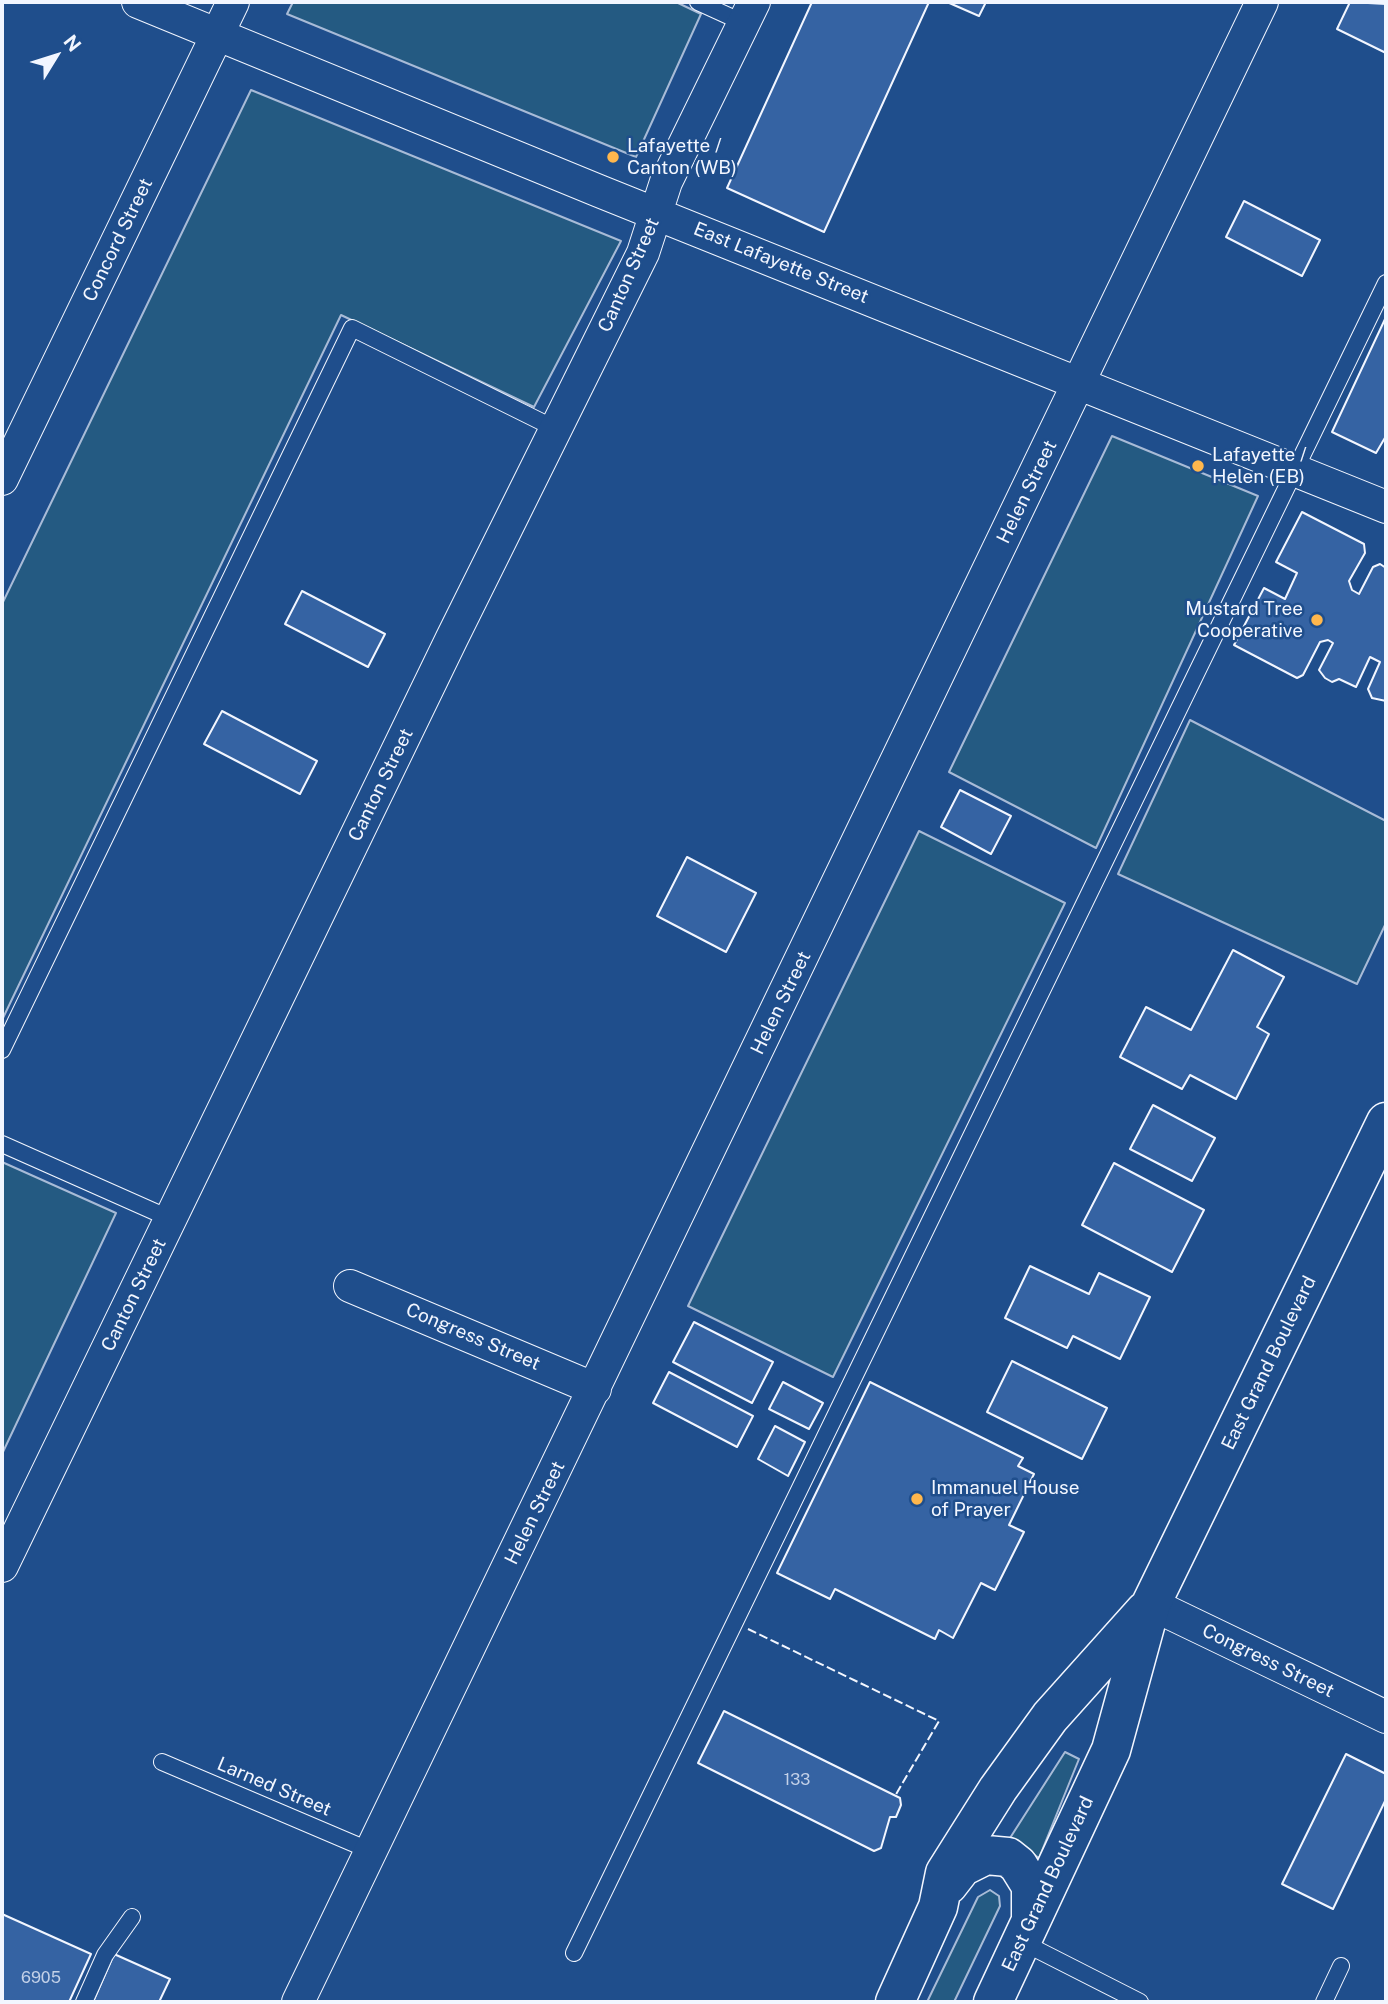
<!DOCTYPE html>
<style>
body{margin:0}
#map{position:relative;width:1388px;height:2004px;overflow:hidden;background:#1f4e8c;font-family:"Public Sans",sans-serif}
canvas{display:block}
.frame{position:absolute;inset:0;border:4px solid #f2f6ff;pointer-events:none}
.north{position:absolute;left:21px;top:21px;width:70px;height:70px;-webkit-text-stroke:5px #1f4e8c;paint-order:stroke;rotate:52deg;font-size:19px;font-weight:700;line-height:28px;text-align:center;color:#f2f6ff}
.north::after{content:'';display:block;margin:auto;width:24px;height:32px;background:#f2f6ff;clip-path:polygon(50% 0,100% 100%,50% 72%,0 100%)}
</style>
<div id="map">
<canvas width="1388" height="2004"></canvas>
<div class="frame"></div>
<div class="north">N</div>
</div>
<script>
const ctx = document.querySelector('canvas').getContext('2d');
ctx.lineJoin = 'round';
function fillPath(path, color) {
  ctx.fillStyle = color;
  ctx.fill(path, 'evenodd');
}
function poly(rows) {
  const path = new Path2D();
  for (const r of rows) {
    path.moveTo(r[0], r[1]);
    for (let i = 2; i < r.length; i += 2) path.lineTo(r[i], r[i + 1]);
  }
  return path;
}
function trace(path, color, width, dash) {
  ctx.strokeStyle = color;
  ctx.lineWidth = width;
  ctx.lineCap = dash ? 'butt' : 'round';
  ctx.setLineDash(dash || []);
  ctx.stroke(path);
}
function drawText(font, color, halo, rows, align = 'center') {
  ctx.font = font + ' "Public Sans",sans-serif';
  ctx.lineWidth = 5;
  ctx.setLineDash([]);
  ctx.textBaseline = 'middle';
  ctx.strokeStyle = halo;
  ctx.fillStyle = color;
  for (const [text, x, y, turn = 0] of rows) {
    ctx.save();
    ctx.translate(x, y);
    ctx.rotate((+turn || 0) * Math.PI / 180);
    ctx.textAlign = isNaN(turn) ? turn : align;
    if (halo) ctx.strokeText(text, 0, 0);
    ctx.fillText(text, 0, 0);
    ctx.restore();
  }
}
const green = poly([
 [293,2,676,2,701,14,636,157,287,14,293,2],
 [251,90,621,241,534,407,341,315,2,1020,2,604,251,90],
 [1112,436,1258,496,1096,848,949,772,1112,436],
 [1190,720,1386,821,1386,923,1357,984,1118,874,1190,720],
 [919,831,1065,903,833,1377,688,1306,919,831],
 [2,1162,116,1213,2,1454,2,1162],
 [1065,1752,1079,1759,1039,1858,1010,1838,1065,1752],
 [990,1890,999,1896,1000,1906,954,2002,927,2002,978,1897,990,1890]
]);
fillPath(green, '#245a82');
trace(green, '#a8bbd7', 2);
const building = poly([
 [812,2,929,2,824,232,727,188,812,2],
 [947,2,986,2,979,16,947,2],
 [1350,2,1386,4,1386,53,1337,29,1350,2],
 [1244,201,1320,240,1302,276,1226,237,1244,201],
 [1386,317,1386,436,1376,453,1332,432,1386,317],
 [1302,512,1364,544,1365,553,1349,581,1352,590,1359,594,1373,567,1380,564,1386,568,1386,701,1372,698,1368,689,1380,662,1370,657,1356,687,1339,679,1332,682,1325,678,1319,670,1333,643,1328,640,1320,642,1303,675,1297,678,1234,645,1264,588,1285,599,1297,573,1276,562,1302,512],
 [302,591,385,634,368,667,285,624,302,591],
 [222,711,317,761,300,794,204,744,222,711],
 [960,790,1011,816,991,854,941,827,960,790],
 [687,857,756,893,726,952,657,916,687,857],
 [1233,950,1284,977,1257,1027,1269,1034,1236,1099,1190,1075,1182,1089,1120,1057,1146,1007,1191,1030,1233,950],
 [1153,1105,1215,1138,1192,1181,1130,1149,1153,1105],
 [1114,1163,1204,1210,1172,1272,1082,1225,1114,1163],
 [1030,1266,1089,1294,1099,1273,1150,1297,1120,1359,1073,1336,1067,1348,1005,1318,1030,1266],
 [694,1322,773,1362,752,1403,673,1362,694,1322],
 [1012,1361,1107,1408,1082,1459,987,1412,1012,1361],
 [669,1372,753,1416,737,1447,653,1403,669,1372],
 [783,1382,823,1403,809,1429,769,1409,783,1382],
 [870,1382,1023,1458,1018,1466,1034,1474,1009,1525,1024,1532,995,1590,981,1583,953,1638,939,1630,935,1639,835,1589,830,1599,777,1573,870,1382],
 [775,1426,805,1442,788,1476,758,1459,775,1426],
 [724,1711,900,1798,901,1805,896,1817,890,1817,881,1848,874,1851,698,1763,724,1711],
 [1346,1754,1386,1774,1386,1799,1333,1909,1282,1884,1346,1754],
 [2,1914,91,1954,69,2002,2,2002,2,1914],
 [114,1954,170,1979,159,2002,93,2002,114,1954]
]);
fillPath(building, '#3563a3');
trace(building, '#f2f6ff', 2);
const service = poly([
 [698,2,744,23],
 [2,1050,352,328,556,429],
 [2,1144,171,1219],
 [162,1762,371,1851],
 [1022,1942,1140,2002],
 [574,1953,1386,283],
 [84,2002,105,1955,132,1917],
 [1324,2002,1341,1966]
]);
const minor = poly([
 [138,2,599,191,1386,507],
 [2,479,233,2],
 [350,1286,595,1389],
 [2,1566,452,638,643,253,666,182,754,2],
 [1151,1604,1386,1717],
 [298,2002,1262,2]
]);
const secondary = poly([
 [948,1885,962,1867,986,1855,1008,1857,1018,1865,1031,1886,1031,1921],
 [895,2002,938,1907,945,1873,998,1789,1050,1717,1145,1611],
 [993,2002,1111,1750,1151,1604,1386,1122]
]);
trace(service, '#f2f6ff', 18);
trace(minor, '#f2f6ff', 34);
trace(secondary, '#f2f6ff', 41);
trace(service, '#1f4e8c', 16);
trace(minor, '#1f4e8c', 32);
trace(secondary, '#1f4e8c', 38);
trace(poly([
 [748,1629,939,1721,895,1796]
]), '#f2f6ff', 2, [9, 3.5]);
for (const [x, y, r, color] of [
 [613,157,7,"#ffb74d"],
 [1198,466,7,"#ffb74d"],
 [1317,620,7,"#ffb74d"],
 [917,1499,7,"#ffb74d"]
]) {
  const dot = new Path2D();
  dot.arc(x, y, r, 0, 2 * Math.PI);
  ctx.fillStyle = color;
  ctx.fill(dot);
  trace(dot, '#1f4e8c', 2.5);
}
drawText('16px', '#c3d1e8', null, [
 ["133",797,1780],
 ["6905",41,1978]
]);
drawText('19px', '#f2f6ff', '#1f4e8c', [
 ["Lafayette /",627,146],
 ["Canton (WB)",627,168],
 ["Lafayette /",1212,455],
 ["Helen (EB)",1212,477],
 ["Mustard Tree",1303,609,"right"],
 ["Cooperative",1303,631,"right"],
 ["Immanuel House",931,1488],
 ["of Prayer",931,1510]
], 'left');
drawText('19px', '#f2f6ff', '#1f4e8c', [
 ["Concord Street",118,240,-64],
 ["East Lafayette Street",781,263,22],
 ["Canton Street",629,275,-66],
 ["Helen Street",1027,492,-64],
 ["Canton Street",381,785,-64],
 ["Helen Street",781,1003,-64],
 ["Canton Street",134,1295,-64],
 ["Congress Street",473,1337,23],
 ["East Grand Boulevard",1269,1363,-64],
 ["Helen Street",535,1513,-64],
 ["Congress Street",1268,1661,26],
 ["Larned Street",274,1787,23],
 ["East Grand Boulevard",1048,1884,-65]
]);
</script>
